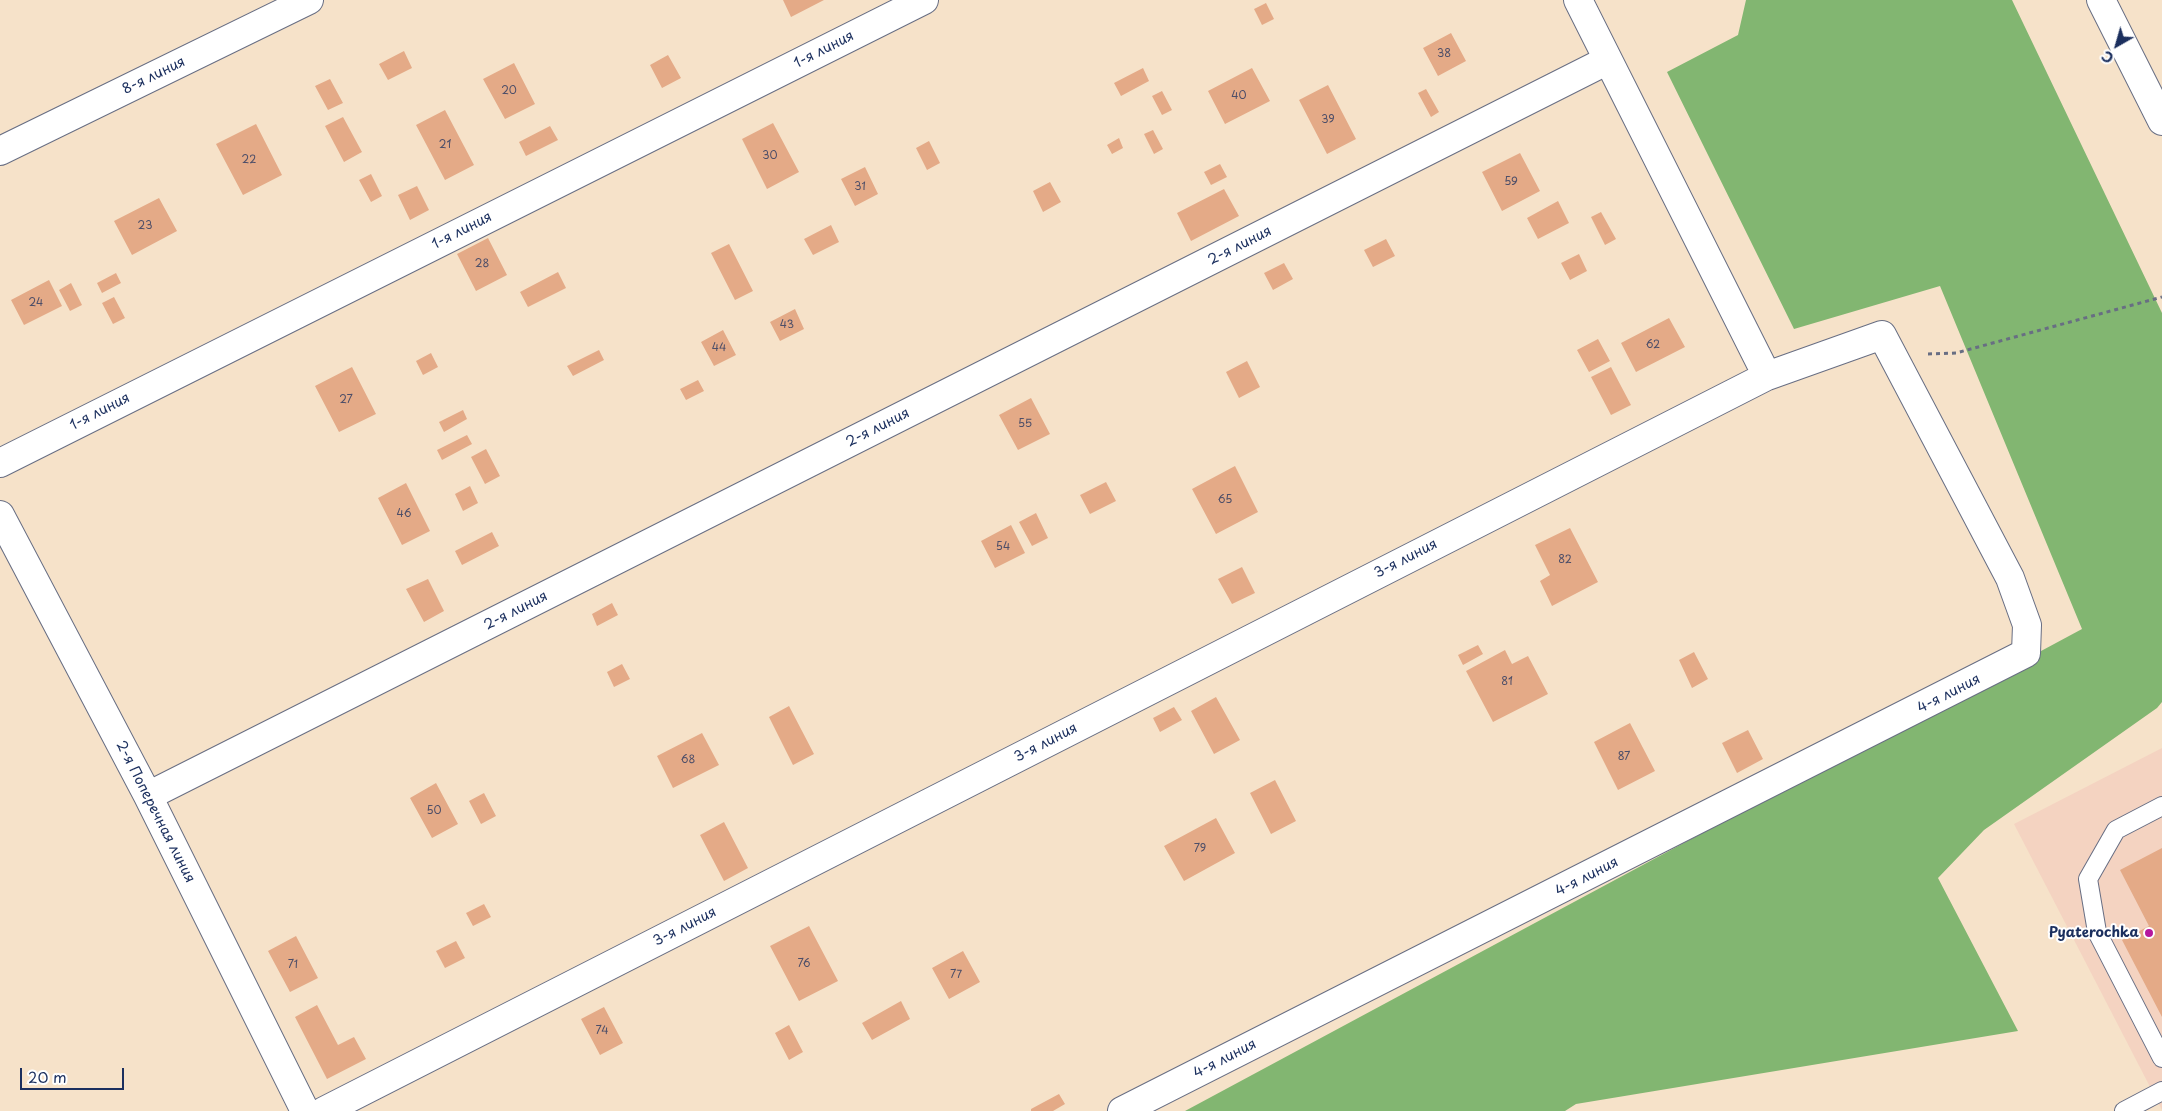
<!DOCTYPE html>
<meta charset="utf-8">
<style>
body{margin:0}
#map{position:relative;width:2162px;height:1111px;overflow:hidden;background:#f6e2c9;font-family:"Playpen Sans",sans-serif}
canvas{display:block}
.north{position:absolute;left:2092px;top:20px;width:50px;height:50px;-webkit-text-stroke:4px #fff;paint-order:stroke;rotate:218deg;font-size:14px;font-weight:700;line-height:20px;text-align:center;color:#1b2f5e}
.north::after{content:'';display:block;margin:auto;width:18px;height:22px;background:#1b2f5e;clip-path:polygon(50% 0,100% 100%,50% 72%,0 100%)}
.scale{position:absolute;left:20px;top:1068px;width:104px;height:22px;box-sizing:border-box;border:2px solid #1b2f5e;border-top:0;padding-left:6px;font-size:15px;line-height:18px;white-space:nowrap;color:#1b2f5e;-webkit-text-stroke:4px #fff;paint-order:stroke}
</style>
<div id="map">
<canvas width="2162" height="1111"></canvas>
<div class="north">С</div>
<div class="scale">20 m</div>
</div>
<script>
const ctx = document.querySelector('canvas').getContext('2d');
ctx.lineJoin = 'round';
function fillPath(path, color) {
  ctx.fillStyle = color;
  ctx.fill(path, 'evenodd');
}
function poly(rows) {
  const path = new Path2D();
  for (const r of rows) {
    path.moveTo(r[0], r[1]);
    for (let i = 2; i < r.length; i += 2) path.lineTo(r[i], r[i + 1]);
  }
  return path;
}
function trace(path, color, width, dash) {
  ctx.strokeStyle = color;
  ctx.lineWidth = width;
  ctx.lineCap = dash ? 'butt' : 'round';
  ctx.setLineDash(dash || []);
  ctx.stroke(path);
}
function drawText(font, color, halo, rows, align = 'center') {
  ctx.font = font + ' "Playpen Sans",sans-serif';
  ctx.lineWidth = 4;
  ctx.setLineDash([]);
  ctx.textBaseline = 'middle';
  ctx.strokeStyle = halo;
  ctx.fillStyle = color;
  for (const [text, x, y, turn = 0] of rows) {
    ctx.save();
    ctx.translate(x, y);
    ctx.rotate((+turn || 0) * Math.PI / 180);
    ctx.textAlign = isNaN(turn) ? turn : align;
    if (halo) ctx.strokeText(text, 0, 0);
    ctx.fillText(text, 0, 0);
    ctx.restore();
  }
}
fillPath(poly([
 [2162,748,2162,1110,2014,824]
]), '#f4d3c1');
fillPath(poly([
 [1746,0,2012,0,2162,313,2162,702,2157,708,1984,830,1938,878,2018,1031,1576,1104,1565,1111,1185,1111,2082,629,1940,286,1794,329,1667,72,1738,35]
]), '#82b671');
fillPath(poly([
 [783,0,824,0,791,17],
 [1266,3,1274,19,1262,25,1254,9],
 [1451,33,1466,61,1438,76,1423,48],
 [404,51,412,68,388,80,379,64],
 [668,55,681,78,662,88,650,65],
 [514,63,535,104,505,119,483,79],
 [1143,68,1149,81,1121,96,1114,83],
 [1252,68,1270,101,1225,124,1208,91],
 [330,79,343,103,328,110,315,86],
 [1328,85,1356,139,1327,154,1299,100],
 [1426,89,1439,112,1431,117,1418,93],
 [1162,91,1172,110,1162,115,1152,96],
 [445,110,474,165,445,180,416,125],
 [343,117,362,152,344,162,325,126],
 [773,123,799,172,767,189,742,139],
 [256,124,282,175,243,195,216,144],
 [550,126,558,140,526,156,519,142],
 [1153,130,1163,149,1154,154,1144,134],
 [1119,138,1123,148,1112,154,1107,145],
 [929,141,940,163,927,170,916,148],
 [1520,153,1540,191,1502,211,1482,172],
 [1220,164,1227,177,1211,185,1204,172],
 [865,167,878,194,855,206,841,179],
 [371,174,382,196,371,202,359,180],
 [1050,182,1061,202,1043,212,1033,191],
 [417,186,429,210,410,220,398,195],
 [1224,189,1239,216,1191,241,1177,213],
 [159,198,177,231,132,255,114,221],
 [1558,201,1569,223,1538,239,1527,218],
 [1601,212,1616,239,1605,245,1591,217],
 [831,225,839,242,813,255,804,239],
 [488,238,507,275,476,291,457,254],
 [1386,239,1395,256,1373,267,1364,250],
 [729,244,753,291,735,300,711,253],
 [1579,254,1587,271,1570,280,1561,263],
 [1284,263,1293,279,1273,290,1264,273],
 [558,272,566,288,528,307,520,292],
 [116,273,121,283,102,293,97,283],
 [49,280,62,306,24,325,11,300],
 [71,283,82,305,70,311,59,290],
 [114,297,125,318,113,324,102,303],
 [795,309,804,329,780,341,770,322],
 [1669,318,1685,347,1636,372,1621,343],
 [723,330,736,355,714,366,701,342],
 [1598,339,1610,361,1589,372,1577,350],
 [599,350,604,360,573,376,567,366],
 [431,353,438,367,423,375,416,361],
 [1247,361,1260,387,1239,398,1226,372],
 [352,367,376,414,339,432,315,386],
 [1611,367,1631,405,1611,415,1591,377],
 [698,380,704,391,686,400,680,389],
 [1031,398,1050,434,1018,450,999,415],
 [463,410,467,419,444,432,439,422],
 [467,435,472,444,442,460,437,450],
 [486,449,500,476,485,484,471,457],
 [1235,466,1258,512,1216,534,1192,489],
 [1106,482,1116,501,1090,514,1080,495],
 [406,483,430,531,402,545,378,498],
 [470,486,478,503,463,511,455,494],
 [1036,513,1048,538,1032,546,1019,522],
 [1011,525,1025,553,995,568,981,541],
 [1570,528,1598,582,1552,606,1540,581,1550,575,1535,545],
 [492,532,499,546,462,565,455,551],
 [1242,567,1255,593,1232,604,1218,579],
 [428,579,444,611,424,622,406,589],
 [612,603,618,615,597,626,592,614],
 [1478,645,1483,654,1463,665,1458,655],
 [1505,650,1512,664,1528,656,1548,694,1493,722,1466,671],
 [1694,652,1708,679,1692,688,1679,660],
 [622,664,630,679,614,687,607,672],
 [1216,697,1240,740,1214,754,1191,711],
 [789,706,814,754,793,765,769,717],
 [1174,707,1182,720,1160,732,1153,718],
 [1630,723,1655,771,1618,790,1594,742],
 [1748,730,1763,759,1737,773,1722,743],
 [702,733,719,765,673,788,657,756],
 [1275,780,1296,821,1271,834,1250,793],
 [436,783,458,824,432,838,410,798],
 [484,793,496,816,481,824,469,801],
 [1216,818,1235,853,1184,881,1164,846],
 [724,822,748,868,724,881,700,835],
 [2162,848,2162,1017,2122,940,2149,926,2120,870],
 [484,904,491,917,473,926,466,913],
 [809,926,838,981,799,1001,770,946],
 [296,936,318,978,290,992,268,951],
 [456,941,465,958,445,968,436,951],
 [963,951,980,982,949,999,932,968],
 [901,1001,910,1019,872,1040,862,1023],
 [317,1005,338,1045,354,1037,366,1059,327,1079,295,1017],
 [604,1007,623,1043,600,1055,581,1019],
 [789,1025,803,1052,789,1060,775,1033],
 [1059,1094,1065,1104,1053,1111,1031,1111,1031,1109]
]), '#e4aa87');
const service = poly([
 [2162,806,2116,830,2088,879,2097,932,2162,1058],
 [2124,1111,2162,1091]
]);
const minor = poly([
 [1578,0,1767,376],
 [0,463,924,0],
 [0,515,148,796,305,1111],
 [148,796,1608,60],
 [324,1111,1767,376,1882,335,2010,578,2027,625,2026,653,1122,1111]
]);
const tertiary = poly([
 [0,151,309,0]
]);
const secondary = poly([
 [2101,0,2162,121]
]);
trace(service, '#686e83', 20);
trace(minor, '#686e83', 30);
trace(tertiary, '#686e83', 30);
trace(secondary, '#686e83', 30);
trace(poly([
 [1928,354,1956,353,2162,297]
]), '#686e83', 3, [4, 4]);
trace(service, '#fff', 18);
trace(minor, '#fff', 28);
trace(tertiary, '#fff', 28);
trace(secondary, '#fff', 28);
for (const [x, y, r, color] of [
 [2149,933,5,"#b5179e"]
]) {
  const dot = new Path2D();
  dot.arc(x, y, r, 0, 2 * Math.PI);
  ctx.fillStyle = color;
  ctx.fill(dot);
  trace(dot, '#fff', 2);
}
drawText('11px', '#4d4e68', null, [
 ["38",1444,54],
 ["20",509,91],
 ["40",1239,96],
 ["39",1328,120],
 ["21",445,145],
 ["30",770,156],
 ["22",249,160],
 ["59",1511,182],
 ["31",860,187],
 ["23",145,226],
 ["28",482,264],
 ["24",36,303],
 ["43",787,325],
 ["62",1653,345],
 ["44",719,348],
 ["27",346,400],
 ["55",1025,424],
 ["65",1225,500],
 ["46",404,514],
 ["54",1003,547],
 ["82",1565,560],
 ["81",1507,682],
 ["87",1624,757],
 ["68",688,760],
 ["50",434,811],
 ["79",1200,849],
 ["76",804,964],
 ["71",293,965],
 ["77",956,975],
 ["74",602,1031]
]);
drawText('14px', '#1b2f5e', '#fff', [
 ["1-я линия",824,50,-27],
 ["8-я линия",154,76,-26],
 ["1-я линия",462,231,-27],
 ["2-я линия",1240,246,-27],
 ["1-я линия",100,412,-27],
 ["2-я линия",878,428,-27],
 ["3-я линия",1406,559,-27],
 ["2-я линия",516,611,-27],
 ["4-я линия",1949,694,-27],
 ["3-я линия",1046,743,-27],
 ["2-я Поперечная линия",155,812,63],
 ["4-я линия",1587,877,-27],
 ["3-я линия",685,927,-27],
 ["4-я линия",1225,1059,-27]
]);
drawText('bold 14px', '#1b2f5e', '#fff', [
 ["Pyaterochka",2139,933]
], 'right');
</script>
